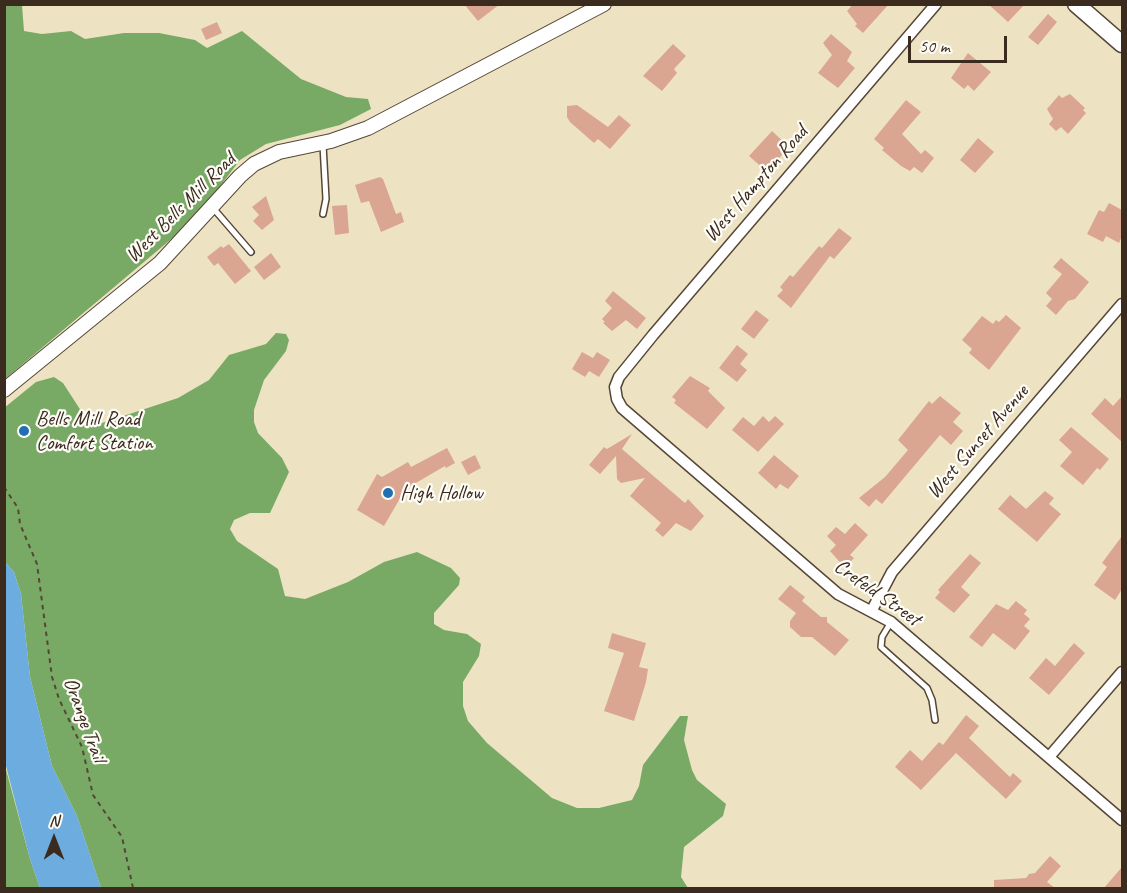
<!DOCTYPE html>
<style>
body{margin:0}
#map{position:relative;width:1127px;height:893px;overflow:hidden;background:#ede3c3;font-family:Caveat,sans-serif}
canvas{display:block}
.frame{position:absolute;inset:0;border:6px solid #3b2a1e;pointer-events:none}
.north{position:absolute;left:24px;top:809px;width:60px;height:60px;-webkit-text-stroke:4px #fdfcf7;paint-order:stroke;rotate:0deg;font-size:16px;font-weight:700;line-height:24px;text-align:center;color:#3b2a1e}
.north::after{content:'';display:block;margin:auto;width:21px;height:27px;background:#3b2a1e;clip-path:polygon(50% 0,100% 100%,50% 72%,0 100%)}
.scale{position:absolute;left:908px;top:36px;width:99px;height:27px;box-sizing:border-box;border:3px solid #3b2a1e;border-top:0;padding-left:8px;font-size:18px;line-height:21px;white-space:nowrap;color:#3b2a1e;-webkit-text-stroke:4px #fdfcf7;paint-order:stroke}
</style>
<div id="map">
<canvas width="1127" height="893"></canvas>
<div class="frame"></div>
<div class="north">N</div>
<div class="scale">50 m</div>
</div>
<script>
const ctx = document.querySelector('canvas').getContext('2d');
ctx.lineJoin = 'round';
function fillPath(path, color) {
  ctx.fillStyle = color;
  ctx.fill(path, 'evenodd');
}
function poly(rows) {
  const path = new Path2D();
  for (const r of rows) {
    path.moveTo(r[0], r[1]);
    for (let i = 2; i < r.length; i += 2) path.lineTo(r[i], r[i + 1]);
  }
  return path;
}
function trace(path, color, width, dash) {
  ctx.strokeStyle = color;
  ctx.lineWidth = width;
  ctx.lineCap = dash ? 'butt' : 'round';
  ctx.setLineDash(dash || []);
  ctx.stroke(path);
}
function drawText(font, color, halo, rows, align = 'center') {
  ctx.font = font + ' Caveat,sans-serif';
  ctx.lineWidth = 4.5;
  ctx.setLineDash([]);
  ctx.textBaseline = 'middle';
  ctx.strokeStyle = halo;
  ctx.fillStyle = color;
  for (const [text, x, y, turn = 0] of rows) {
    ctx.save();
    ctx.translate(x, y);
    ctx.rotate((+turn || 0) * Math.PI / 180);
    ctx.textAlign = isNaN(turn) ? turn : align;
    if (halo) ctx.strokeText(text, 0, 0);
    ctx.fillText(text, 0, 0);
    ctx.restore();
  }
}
fillPath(poly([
 [5,5,22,5,24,31,42,34,71,31,85,39,124,33,159,33,195,40,207,48,242,31,301,79,346,97,368,99,371,109,340,125,266,144,240,160,208,202,176,235,5,379],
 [276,333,286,334,289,340,286,351,264,380,254,410,254,422,258,433,282,458,289,472,270,513,250,513,234,520,230,529,237,541,278,569,285,596,305,599,348,582,384,562,417,552,451,568,460,578,459,585,434,613,434,624,444,630,467,634,481,644,479,656,463,682,463,706,468,721,487,743,552,798,577,808,599,808,632,800,639,786,643,765,680,716,688,716,684,740,692,770,697,780,726,804,723,816,684,847,681,877,688,888,101,888,77,816,52,766,30,677,21,594,14,572,5,562,4,408,36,382,54,377,63,383,85,417,96,425,178,398,209,380,229,355,266,344],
 [4,762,30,859,40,888,5,888]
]), '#78aa65');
fillPath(poly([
 [5,562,14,572,21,594,30,677,52,766,77,816,101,888,40,888,30,859,5,762]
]), '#6cacdf');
fillPath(poly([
 [464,4,500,4,478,21],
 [853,4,889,4,863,33,855,26,857,24,847,11],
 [988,4,1025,4,1008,22],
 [1048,14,1057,22,1038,45,1028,37],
 [217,22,222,33,206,40,201,29],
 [831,34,852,52,847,61,855,68,838,88,818,73,832,55,823,43],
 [673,44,686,56,674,69,677,73,662,91,643,76],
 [968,53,991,72,974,91,968,85,964,89,951,78],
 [1070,94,1085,108,1083,110,1086,113,1068,134,1061,127,1056,131,1049,124,1053,119,1047,109,1059,95,1062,98],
 [906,100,921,112,902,134,921,154,925,150,934,158,922,173,914,167,910,171,901,166,882,150,884,148,874,139],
 [577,105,608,127,619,115,631,125,610,149,598,139,594,143,570,122,567,117,567,106],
 [772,131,789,147,767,172,749,156],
 [978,138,994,152,975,173,960,160],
 [380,177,383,179,396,214,401,212,404,222,381,232,369,201,361,203,355,185],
 [266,196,274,220,262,230,253,221,259,215,252,207],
 [1109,203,1122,210,1122,236,1119,243,1106,236,1103,242,1087,234,1099,210,1104,212],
 [347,205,349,233,335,235,332,206],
 [839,228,852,238,834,259,830,256,791,308,777,296,783,290,780,287,790,275,793,277,819,246,822,248],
 [229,244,251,271,235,284,218,263,214,266,207,257,221,246,223,248],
 [271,253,281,267,264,280,254,267],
 [1061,258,1089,282,1075,299,1068,301,1056,315,1046,306,1052,299,1046,293,1062,274,1053,267],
 [613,291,646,318,637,329,626,320,612,331,603,323,605,322,602,319,612,308,605,301],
 [756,310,769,320,754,339,741,329],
 [1006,315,1021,328,989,370,969,353,972,349,962,340,982,316,993,324,996,320,999,322],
 [737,345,748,354,740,364,747,370,737,382,719,368],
 [582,352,593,358,597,352,610,360,599,377,589,371,585,377,572,369],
 [690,376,710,388,708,391,725,408,707,429,674,403,676,400,672,397],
 [940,396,961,413,953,422,963,431,951,445,940,435,882,504,876,499,869,507,859,498,885,477,908,450,898,440,929,401,932,404],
 [1122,396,1122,442,1091,414,1105,398,1113,406],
 [763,416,769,422,775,416,784,424,758,452,732,430,743,417,754,426],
 [1071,427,1109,459,1100,470,1097,468,1083,485,1060,466,1072,452,1059,440],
 [632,434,622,449,685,503,688,499,704,516,691,531,676,523,663,537,655,530,661,523,630,496,645,478,621,483,617,479,616,456,600,474,589,465,604,447,607,449],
 [447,448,455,463,446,468,445,466,409,487,409,495,402,495,384,526,357,510,377,474,382,477,408,462,411,467],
 [475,455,481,468,468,475,461,462],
 [774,455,799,476,788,489,780,484,776,489,758,473],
 [1045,491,1054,498,1049,504,1061,514,1037,542,998,509,1010,495,1026,509],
 [855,523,868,535,850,555,854,558,845,568,830,551,836,545,827,536,836,527,845,534],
 [1122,536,1122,589,1115,600,1094,585,1107,567,1102,563],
 [970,554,981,563,961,587,970,595,954,613,935,598,940,592,938,590],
 [790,585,805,597,802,601,821,617,827,617,827,622,849,640,835,656,812,637,801,637,790,627,790,621,796,613,778,599],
 [1016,601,1027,610,1024,614,1030,619,1024,626,1030,631,1015,650,993,633,982,647,969,637,996,604,1008,610],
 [612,633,646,643,639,667,648,669,646,682,634,721,604,711,624,653,608,648],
 [1074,643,1085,653,1049,695,1029,678,1046,658,1055,666],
 [966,715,979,726,969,738,1010,777,1013,773,1022,781,1006,799,956,753,921,790,895,767,910,750,922,761,939,742,943,745],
 [1050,856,1061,866,1047,882,1055,888,994,888,994,880,1026,878,1029,874,1035,873],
 [1122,867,1122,888,1104,888]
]), '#daa692');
const service = poly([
 [323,145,326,199,323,214],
 [213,208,251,252],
 [891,622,882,637,881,647,927,688,932,700,935,720]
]);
const minor = poly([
 [936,4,653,335,619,377,615,387,617,399,622,408,838,594,891,622,1122,820],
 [872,610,892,572,1122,304],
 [1049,757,1122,672]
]);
const tertiary = poly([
 [4,390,160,263,240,176,254,164,279,152,331,141,368,128,604,4]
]);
const primary = poly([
 [1076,4,1122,44]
]);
trace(service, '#564637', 8);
trace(minor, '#564637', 13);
trace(tertiary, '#564637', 16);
trace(primary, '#564637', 19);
trace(poly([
 [4,487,18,508,20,524,37,564,52,677,59,699,82,747,93,795,122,837,133,888]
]), '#564637', 2, [4.5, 4.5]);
trace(service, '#fff', 5);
trace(minor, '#fff', 10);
trace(tertiary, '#fff', 14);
trace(primary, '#fff', 16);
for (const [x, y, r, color] of [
 [24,431,6,"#1f6fb2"],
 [388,493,6,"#1f6fb2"]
]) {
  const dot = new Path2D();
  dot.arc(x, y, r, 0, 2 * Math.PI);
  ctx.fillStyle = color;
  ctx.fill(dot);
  trace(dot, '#fdfcf7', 2);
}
drawText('21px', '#3b2a1e', '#fdfcf7', [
 ["West Hampton Road",756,184,-49],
 ["West Bells Mill Road",181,208,-45],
 ["West Sunset Avenue",978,442,-49],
 ["Crefeld Street",877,593,35],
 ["Orange Trail",84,720,70]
]);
drawText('21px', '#3b2a1e', '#fdfcf7', [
 ["Bells Mill Road",36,419],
 ["Comfort Station",36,443],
 ["High Hollow",400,493]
], 'left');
</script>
